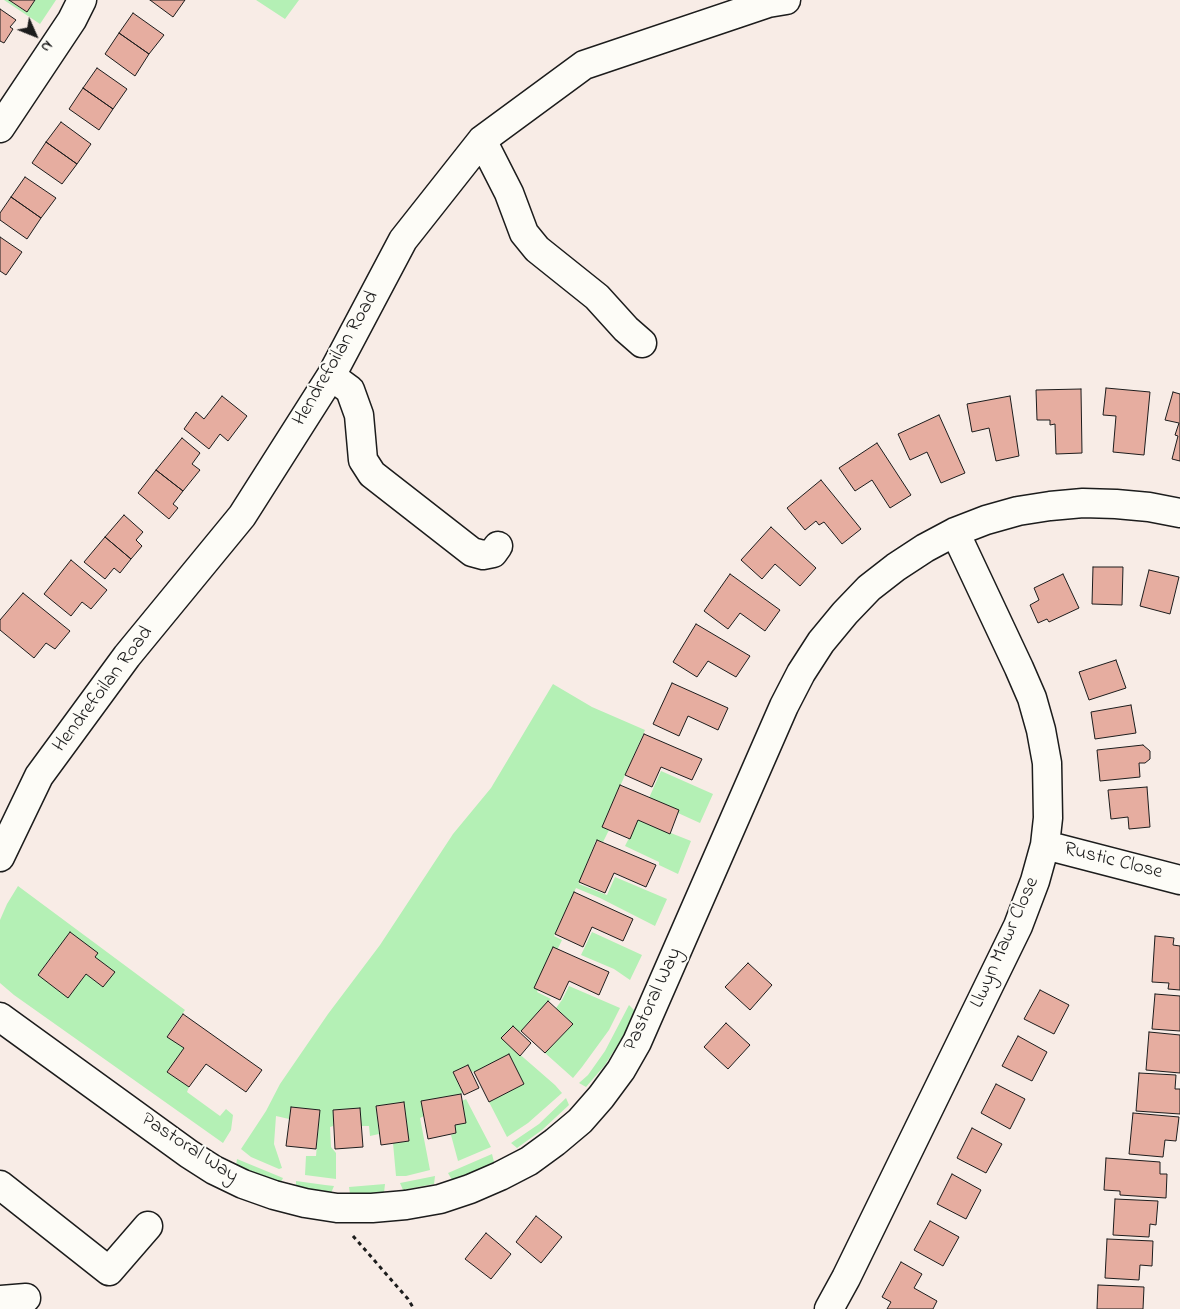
<!DOCTYPE html>
<style>
body{margin:0}
#map{position:relative;width:1180px;height:1309px;overflow:hidden;background:#f8ece6;font-family:"Indie Flower",sans-serif}
canvas{display:block}
.north{position:absolute;left:10px;top:10px;width:50px;height:50px;-webkit-text-stroke:4px #fdfcf7;paint-order:stroke;rotate:134deg;font-size:14px;font-weight:700;line-height:20px;text-align:center;color:#1c1c1c}
.north::after{content:'';display:block;margin:auto;width:18px;height:22px;background:#1c1c1c;clip-path:polygon(50% 0,100% 100%,50% 72%,0 100%)}
</style>
<div id="map">
<canvas width="1180" height="1309"></canvas>
<div class="north">N</div>
</div>
<script>
const ctx = document.querySelector('canvas').getContext('2d');
ctx.lineJoin = 'round';
function fillPath(path, color) {
  ctx.fillStyle = color;
  ctx.fill(path, 'evenodd');
}
function poly(rows) {
  const path = new Path2D();
  for (const r of rows) {
    path.moveTo(r[0], r[1]);
    for (let i = 2; i < r.length; i += 2) path.lineTo(r[i], r[i + 1]);
  }
  return path;
}
function trace(path, color, width, dash) {
  ctx.strokeStyle = color;
  ctx.lineWidth = width;
  ctx.lineCap = dash ? 'butt' : 'round';
  ctx.setLineDash(dash || []);
  ctx.stroke(path);
}
function drawText(font, color, halo, rows, align = 'center') {
  ctx.font = font + ' "Indie Flower",sans-serif';
  ctx.lineWidth = 4;
  ctx.setLineDash([]);
  ctx.textBaseline = 'middle';
  ctx.strokeStyle = halo;
  ctx.fillStyle = color;
  for (const [text, x, y, turn = 0] of rows) {
    ctx.save();
    ctx.translate(x, y);
    ctx.rotate((+turn || 0) * Math.PI / 180);
    ctx.textAlign = isNaN(turn) ? turn : align;
    if (halo) ctx.strokeText(text, 0, 0);
    ctx.fillText(text, 0, 0);
    ctx.restore();
  }
}
fillPath(poly([
 [4,0,9,0,26,12,35,0,56,0,40,24],
 [256,0,299,0,285,19],
 [553,684,592,707,645,730,602,827,609,830,603,842,596,840,579,884,607,895,615,877,667,899,655,926,600,898,576,888,554,936,562,940,537,992,551,999,521,1031,501,1038,555,1085,562,1093,528,1123,507,1137,489,1102,524,1084,509,1055,474,1072,471,1071,468,1065,453,1072,462,1092,461,1094,421,1101,424,1116,420,1118,430,1170,406,1176,396,1176,393,1143,409,1141,404,1102,376,1106,379,1134,370,1136,369,1126,361,1126,360,1109,333,1110,333,1126,330,1127,331,1147,336,1153,336,1179,305,1175,306,1156,316,1156,320,1110,291,1107,289,1119,276,1116,274,1144,282,1168,279,1169,251,1157,241,1149,266,1111,280,1084,328,1014,380,945,453,834,491,788],
 [661,771,713,794,700,823,678,813,679,810,649,798],
 [638,820,691,841,678,874,659,865,659,862,625,846],
 [18,886,185,1010,167,1036,184,1048,167,1072,189,1087,187,1092,220,1116,226,1109,233,1115,231,1130,223,1143,14,995,0,983,0,920,7,904],
 [70,933,97,954,95,957,114,972,103,987,86,974,68,997,38,975],
 [592,932,642,955,630,980,614,969,581,955],
 [569,986,620,1008,609,1030,582,1067,573,1078,545,1053,573,1024,556,1008,562,1000],
 [629,1005,635,1011,625,1033,605,1065,586,1087,579,1083,588,1075,605,1051],
 [566,1098,569,1105,542,1130,517,1148,511,1143,539,1124],
 [466,1099,491,1147,458,1161,451,1135,456,1133,455,1125,466,1122,462,1101],
 [492,1154,494,1162,472,1172,452,1180,448,1173],
 [237,1159,271,1173,283,1178,280,1184,264,1179,236,1166],
 [435,1176,434,1184,418,1187,403,1190,400,1183],
 [296,1181,325,1185,334,1186,331,1193,320,1192,296,1188],
 [385,1184,384,1193,350,1194,349,1187]
]), '#b4f0b5');
const building = poly([
 [9,0,35,0,27,12,9,0],
 [150,0,185,0,173,17,150,0],
 [0,9,16,20,10,27,13,29,4,43,0,41,0,9],
 [133,13,164,35,149,54,119,33,133,13],
 [119,33,149,54,135,76,105,54,119,33],
 [97,68,127,89,113,109,83,88,97,68],
 [83,88,113,109,99,130,69,109,83,88],
 [61,122,91,144,77,164,46,142,61,122],
 [46,142,77,164,62,184,32,163,46,142],
 [25,177,56,198,41,218,11,197,25,177],
 [11,197,41,218,27,239,0,220,0,213,11,197],
 [0,237,22,252,6,275,0,271,0,237],
 [1106,388,1150,392,1144,455,1113,452,1116,416,1103,415,1106,388],
 [1081,389,1082,453,1056,454,1055,424,1050,425,1050,420,1037,420,1036,390,1081,389],
 [1173,392,1180,394,1180,461,1172,459,1178,436,1175,435,1179,423,1165,420,1173,392],
 [222,396,247,416,228,441,220,434,209,449,184,429,196,412,204,419,222,396],
 [1010,396,1019,456,996,461,989,428,972,432,967,404,1010,396],
 [939,415,965,473,941,483,927,452,910,460,898,434,939,415],
 [182,438,200,453,192,464,200,470,183,491,156,470,182,438],
 [877,443,911,495,890,508,872,480,855,491,839,468,877,443],
 [156,470,183,491,173,504,178,508,169,519,138,493,156,470],
 [821,480,861,529,842,544,824,522,819,525,816,521,805,530,787,508,821,480],
 [124,515,143,532,136,540,142,546,131,559,105,537,124,515],
 [771,527,816,568,800,586,775,564,762,579,741,560,771,527],
 [105,537,131,559,120,573,114,568,105,579,84,562,105,537],
 [71,560,107,590,91,609,82,602,71,616,44,594,71,560],
 [1093,567,1123,567,1122,605,1092,604,1093,567],
 [1149,570,1179,577,1170,614,1140,606,1149,570],
 [730,574,780,610,765,631,740,613,728,629,704,611,730,574],
 [1063,574,1079,608,1049,622,1047,619,1038,623,1030,605,1039,600,1034,588,1063,574],
 [23,593,70,631,55,649,46,643,34,658,0,630,0,620,23,593],
 [696,624,750,656,736,677,708,661,697,677,673,662,696,624],
 [1116,660,1126,688,1089,700,1079,672,1116,660],
 [672,683,728,708,718,730,688,716,679,736,653,724,672,683],
 [1131,705,1136,733,1095,739,1091,712,1131,705],
 [644,734,702,759,692,780,661,767,652,787,625,775,644,734],
 [1143,745,1150,751,1150,759,1145,763,1139,763,1140,777,1100,781,1097,750,1143,745],
 [620,785,679,810,670,834,638,820,630,839,602,827,620,785],
 [1147,787,1150,827,1129,829,1128,817,1111,819,1108,790,1147,787],
 [597,840,656,865,646,887,614,873,605,893,579,882,597,840],
 [574,892,633,919,623,941,592,927,583,947,555,934,574,892],
 [70,932,98,953,95,957,115,972,103,987,86,974,68,998,38,975,70,932],
 [1155,936,1174,938,1173,945,1180,946,1180,990,1168,989,1169,983,1152,982,1155,936],
 [553,947,609,972,599,995,569,981,560,1000,534,988,553,947],
 [748,963,772,985,750,1010,725,987,748,963],
 [1040,990,1069,1005,1054,1034,1024,1019,1040,990],
 [1155,994,1180,996,1180,1031,1152,1029,1155,994],
 [548,1001,573,1024,545,1053,521,1031,548,1001],
 [183,1014,262,1070,246,1092,206,1064,189,1087,167,1072,184,1048,167,1037,183,1014],
 [726,1023,750,1045,728,1069,704,1047,726,1023],
 [513,1026,531,1043,520,1056,501,1038,513,1026],
 [1149,1032,1180,1035,1180,1073,1146,1070,1149,1032],
 [1018,1036,1047,1052,1032,1081,1002,1066,1018,1036],
 [509,1054,524,1084,489,1102,474,1072,509,1054],
 [468,1065,479,1088,464,1095,453,1072,468,1065],
 [1139,1073,1176,1075,1175,1089,1180,1089,1180,1114,1136,1111,1139,1073],
 [996,1084,1025,1099,1010,1129,981,1113,996,1084],
 [461,1094,466,1123,455,1125,456,1133,428,1139,421,1101,461,1094],
 [404,1102,409,1141,381,1145,376,1106,404,1102],
 [291,1107,320,1110,316,1149,286,1146,291,1107],
 [360,1108,363,1147,335,1149,333,1110,360,1108],
 [1133,1113,1179,1117,1176,1141,1165,1140,1163,1157,1129,1154,1133,1113],
 [972,1128,1002,1144,986,1173,957,1158,972,1128],
 [1106,1158,1160,1162,1160,1174,1167,1174,1166,1198,1120,1195,1120,1191,1104,1190,1106,1158],
 [952,1174,981,1190,966,1219,937,1204,952,1174],
 [1115,1199,1158,1201,1156,1225,1150,1224,1149,1237,1113,1235,1115,1199],
 [536,1216,562,1237,541,1263,516,1242,536,1216],
 [930,1221,959,1237,943,1266,914,1250,930,1221],
 [486,1233,511,1254,491,1279,465,1259,486,1233],
 [1107,1239,1153,1241,1152,1266,1140,1265,1139,1280,1105,1278,1107,1239],
 [901,1262,922,1274,914,1288,937,1301,933,1309,887,1309,891,1302,882,1297,901,1262],
 [1098,1285,1144,1287,1143,1309,1097,1309,1098,1285]
]);
fillPath(building, '#e6ada0');
trace(building, '#1c1c1c', 1);
const minor = poly([
 [0,128,72,20,82,0],
 [482,140,509,193,524,233,537,249,597,297,626,329,642,343],
 [331,376,350,390,359,415,363,460,372,474,472,552,483,555,493,553,498,546],
 [1045,845,1180,880],
 [0,857,39,776,127,656,242,516,331,376,403,240,482,140,584,65,768,3,786,0],
 [0,1017,189,1154,214,1170,243,1184,274,1195,305,1203,337,1208,372,1208,406,1205,440,1199,470,1189,500,1176,529,1161,555,1142,580,1121,601,1097,621,1070,637,1042,784,706,801,673,821,642,845,613,869,588,896,567,925,548,955,532,986,520,1018,511,1050,506,1083,503,1116,504,1149,507,1180,513],
 [0,1185,109,1271,148,1226],
 [0,1300,26,1298],
 [829,1309,846,1278,1018,926,1035,881,1045,845,1048,818,1047,763,1041,730,1032,698,1019,668,955,532]
]);
trace(minor, '#1c1c1c', 31);
trace(poly([
 [353,1236,408,1299,414,1309]
]), '#1c1c1c', 3, [4, 4]);
trace(minor, '#fdfcf7', 28);
drawText('20px', '#1c1c1c', '#fdfcf7', [
 ["Hendrefoilan Road",337,359,-60],
 ["Hendrefoilan Road",104,690,-53],
 ["Rustic Close",1113,862,14],
 ["Llwyn Mawr Close",1006,943,-66],
 ["Pastoral Way",654,1000,-65],
 ["Pastoral Way",189,1149,33]
]);
</script>
